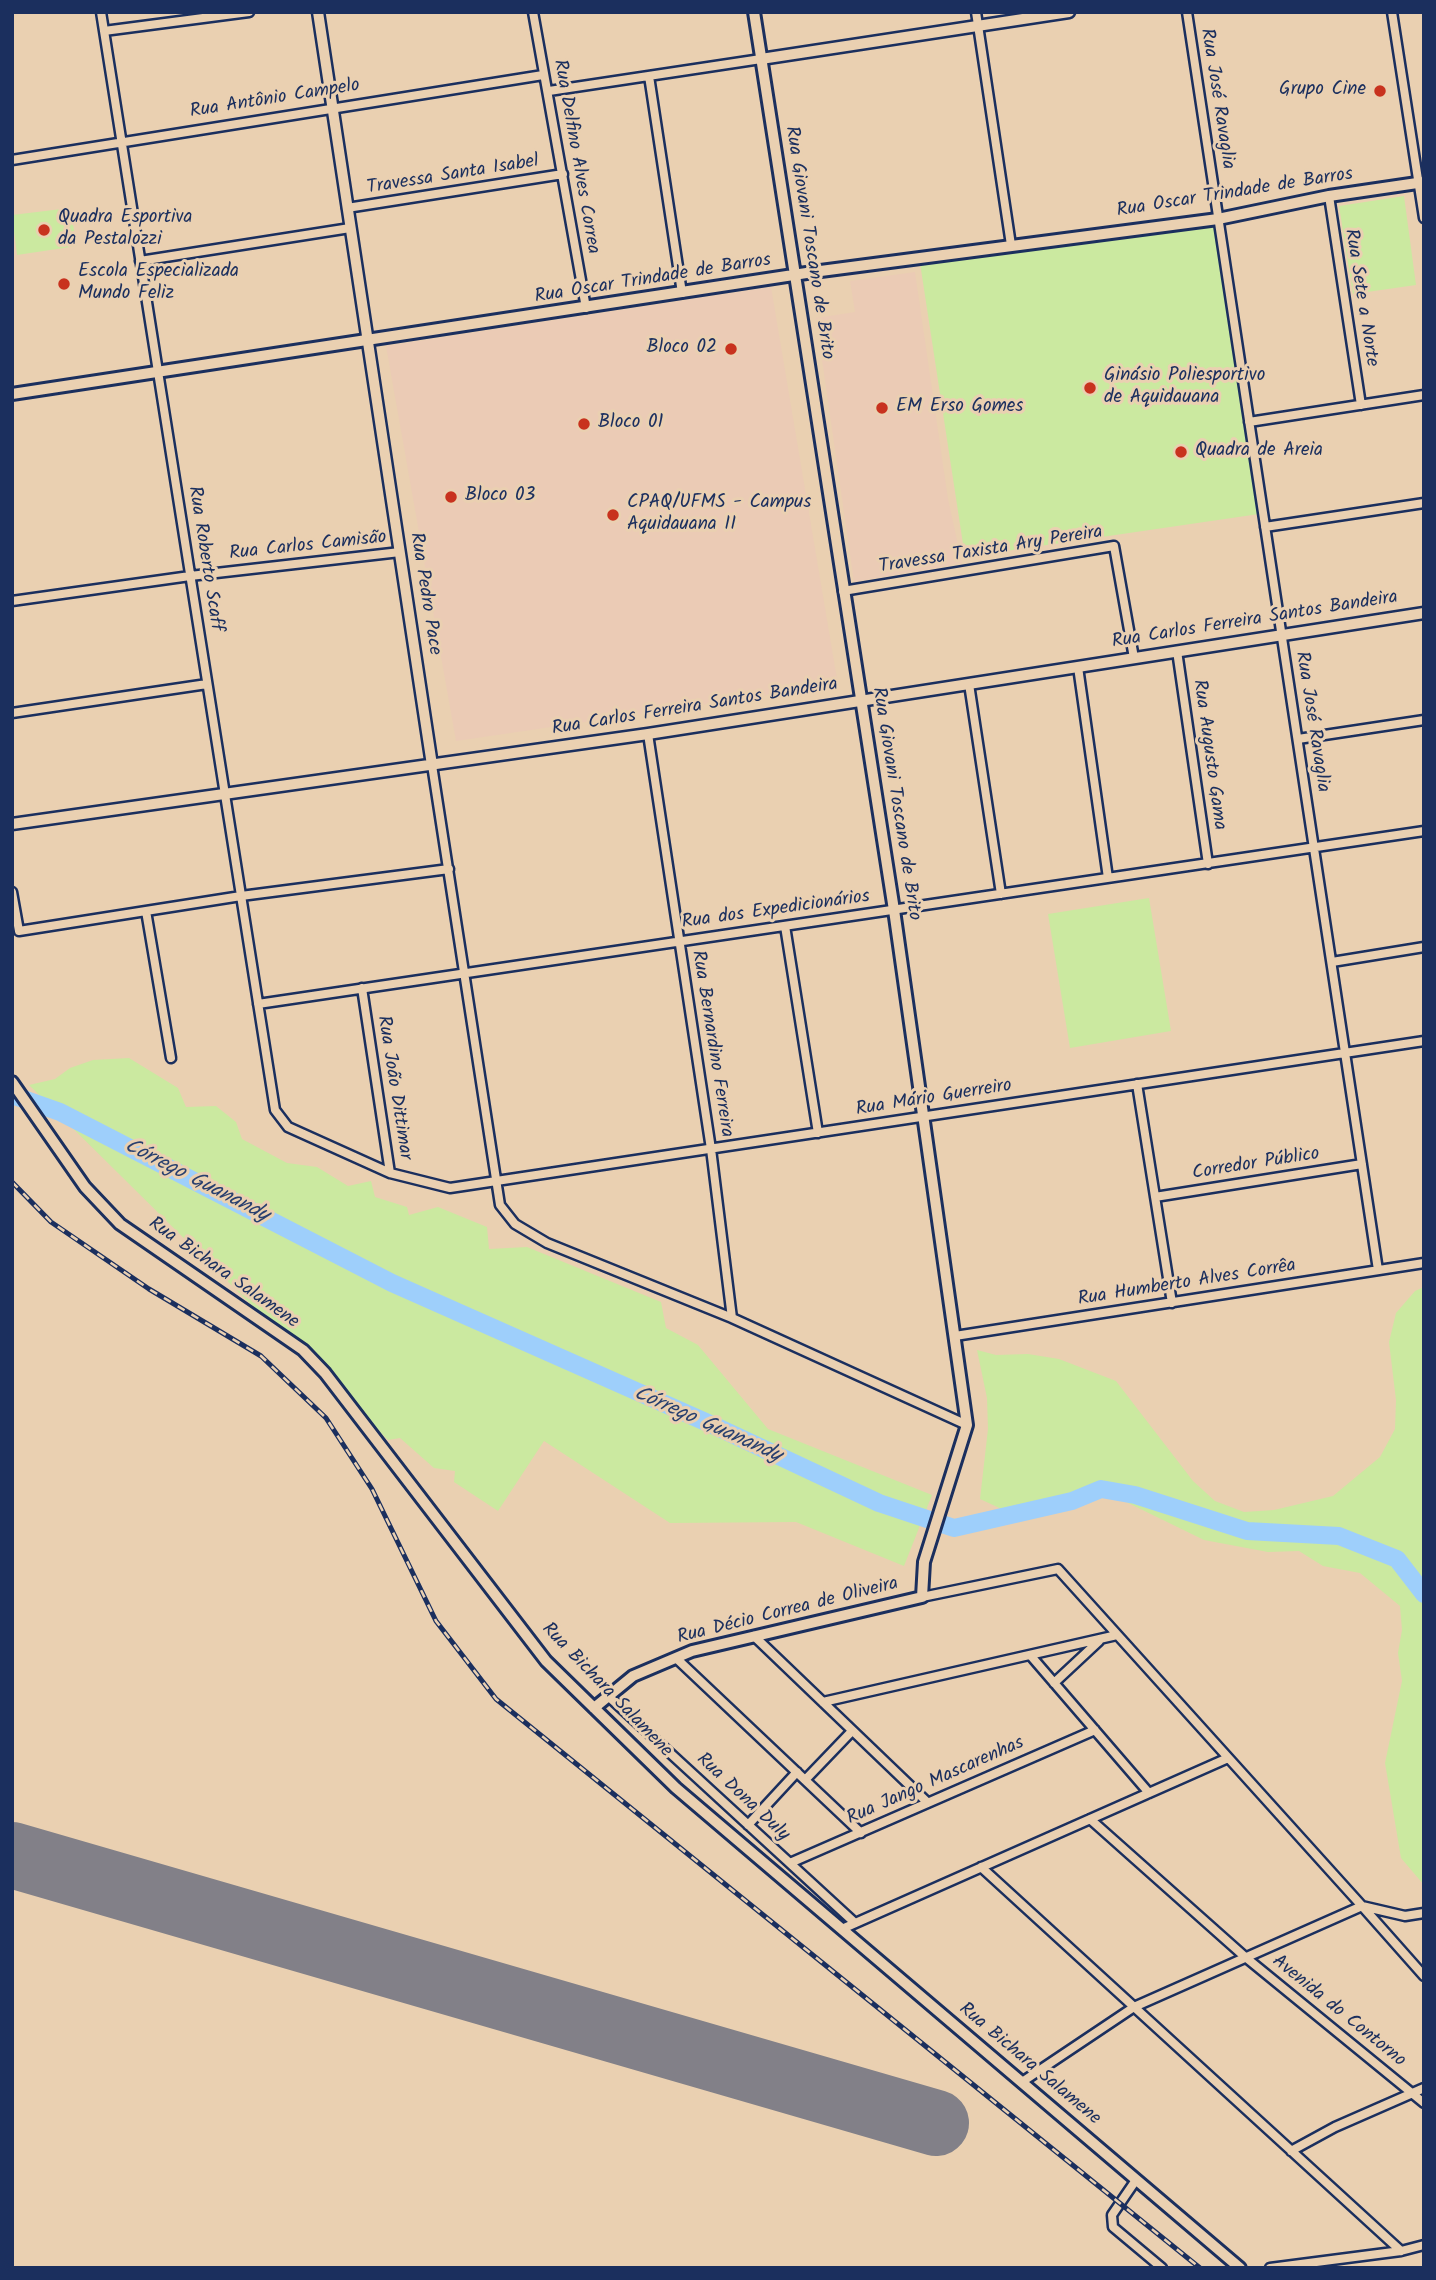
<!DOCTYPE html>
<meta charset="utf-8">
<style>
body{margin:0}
#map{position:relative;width:1436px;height:2280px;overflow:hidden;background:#ead0b1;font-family:Kalam,sans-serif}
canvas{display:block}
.frame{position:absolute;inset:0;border:14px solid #1b2f5e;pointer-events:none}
</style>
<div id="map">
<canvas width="1436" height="2280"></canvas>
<div class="frame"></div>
</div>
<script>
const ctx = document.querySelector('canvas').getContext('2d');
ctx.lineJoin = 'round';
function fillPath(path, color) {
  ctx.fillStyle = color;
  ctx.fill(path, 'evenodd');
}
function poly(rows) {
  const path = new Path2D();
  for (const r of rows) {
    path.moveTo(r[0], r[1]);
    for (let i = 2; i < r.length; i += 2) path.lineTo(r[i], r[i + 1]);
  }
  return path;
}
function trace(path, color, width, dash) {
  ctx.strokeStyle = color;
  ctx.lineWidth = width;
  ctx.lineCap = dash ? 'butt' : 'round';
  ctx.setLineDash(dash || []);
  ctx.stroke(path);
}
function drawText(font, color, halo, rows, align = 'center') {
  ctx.font = font + ' Kalam,sans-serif';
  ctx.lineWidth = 6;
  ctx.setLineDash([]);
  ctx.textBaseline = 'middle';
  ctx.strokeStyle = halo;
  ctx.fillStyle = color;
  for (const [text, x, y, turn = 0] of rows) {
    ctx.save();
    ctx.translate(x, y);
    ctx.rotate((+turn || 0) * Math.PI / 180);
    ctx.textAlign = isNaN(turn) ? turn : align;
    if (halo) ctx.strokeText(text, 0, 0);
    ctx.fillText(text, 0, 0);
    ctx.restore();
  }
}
fillPath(poly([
 [915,272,948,499,962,563,854,582,816,318,855,312,850,281],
 [771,287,838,685,456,741,386,346]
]), '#ebcbb5');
fillPath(poly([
 [1404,196,1416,285,1353,294,1339,206],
 [70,208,77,246,17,255,12,215],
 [1218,219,1259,514,965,557,920,263],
 [1149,898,1171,1031,1070,1048,1048,914],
 [129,1058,178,1088,186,1107,216,1106,236,1122,242,1139,287,1163,317,1167,348,1186,371,1181,375,1197,407,1207,409,1215,438,1207,487,1227,489,1249,527,1247,661,1302,666,1328,698,1345,768,1429,932,1495,904,1566,796,1522,670,1523,544,1441,498,1511,454,1482,455,1471,434,1468,400,1438,388,1440,29,1085,55,1079,70,1068,93,1060],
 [1424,1287,1424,1885,1401,1858,1385,1763,1402,1681,1398,1653,1402,1630,1400,1606,1360,1573,1323,1566,1299,1551,1268,1552,1204,1540,1122,1500,1094,1493,1064,1494,1008,1512,980,1499,988,1429,987,1398,977,1350,996,1355,1028,1354,1059,1359,1116,1381,1193,1481,1215,1501,1244,1512,1274,1510,1333,1496,1380,1457,1395,1429,1396,1400,1389,1342,1396,1313,1415,1291]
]), '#cbe9a0');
trace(poly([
 [12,1095,60,1112,392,1283,717,1427,879,1503,954,1528,1072,1501,1101,1489,1135,1495,1247,1531,1339,1536,1397,1559,1424,1594]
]), '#9ecffb', 18);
trace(poly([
 [12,1855,936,2123]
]), '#828088', 66);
const minor = poly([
 [101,12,275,1110,288,1127,390,1173],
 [533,12,586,308],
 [976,12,1011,245],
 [1187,12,1378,1270],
 [1392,12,1424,218],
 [104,31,249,12],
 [649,76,682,293],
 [549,91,761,59],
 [12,160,543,75],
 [1329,196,1361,405],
 [347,208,563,174],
 [140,261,350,228],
 [1249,422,1424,395],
 [1265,527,1424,503],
 [843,591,1114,546,1134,658],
 [12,601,190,576,400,552],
 [1177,651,1208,864],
 [1078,667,1108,878],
 [969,684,1001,894],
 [12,713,207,684],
 [648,734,711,1149,732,1318],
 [1298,739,1424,720],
 [432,765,500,1205,515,1224,547,1243,732,1318,967,1425],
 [12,892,19,931,241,896,449,869],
 [146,911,171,1058],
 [785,926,818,1133],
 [1332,962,1424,947],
 [362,988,390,1173,450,1188,1424,1041],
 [258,1004,1424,831],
 [1137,1084,1172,1303],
 [1155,1197,1362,1164],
 [955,1336,1424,1263],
 [922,1597,1058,1569,1362,1906,1405,1916,1424,1913],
 [754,1636,927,1802],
 [1031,1656,1149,1793],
 [676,1658,861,1833],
 [1054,1683,1099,1641],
 [608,1696,855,1923],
 [823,1702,1117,1635],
 [805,1780,852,1731],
 [1090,1819,1244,1956,1424,2103],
 [748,1825,797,1772],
 [790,1863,1095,1730],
 [981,1867,1401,2251],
 [842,1929,1228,1758],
 [1022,2082,1134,2007,1362,1906,1424,1976],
 [1291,2151,1335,2127,1424,2088],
 [1136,2180,1112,2215,1113,2227,1162,2268],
 [1270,2268,1401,2251,1424,2245]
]);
const tertiary = poly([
 [318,12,432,765],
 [761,59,1069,12],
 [12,824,648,734,1424,613]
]);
const secondary = poly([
 [12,394,813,272,1218,219,1329,196,1424,182],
 [12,1082,85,1187,120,1224,303,1350,325,1373,546,1661,676,1788,1240,2268],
 [594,1708,633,1676,692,1651,922,1597,924,1562,967,1425,894,910,754,12]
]);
trace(minor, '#1b2f5e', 13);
trace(tertiary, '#1b2f5e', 15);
trace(secondary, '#1b2f5e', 16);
trace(minor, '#ead0b1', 8);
trace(tertiary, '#ead0b1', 10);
trace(secondary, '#ead0b1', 10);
const rail = poly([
 [12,1182,51,1222,149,1289,261,1356,326,1418,372,1489,436,1621,496,1699,1200,2268]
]);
trace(rail, '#1b2f5e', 5);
trace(rail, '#ead0b1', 2.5, [8]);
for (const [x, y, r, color] of [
 [1380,91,7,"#c8321e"],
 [44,230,7,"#c8321e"],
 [64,284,7,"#c8321e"],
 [731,349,7,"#c8321e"],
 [1090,388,7,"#c8321e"],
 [882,408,7,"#c8321e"],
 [584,424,7,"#c8321e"],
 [1181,452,7,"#c8321e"],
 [451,497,7,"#c8321e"],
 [613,515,7,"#c8321e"]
]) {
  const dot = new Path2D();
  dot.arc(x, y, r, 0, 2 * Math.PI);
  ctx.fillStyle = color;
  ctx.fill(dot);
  trace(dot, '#ead0b1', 2.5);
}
drawText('19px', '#1b2f5e', '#ead0b1', [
 ["Grupo Cine",1366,91,"right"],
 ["Quadra Esportiva",58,219],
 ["da Pestalozzi",58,241],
 ["Escola Especializada",78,273],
 ["Mundo Feliz",78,295],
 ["Bloco 02",717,349,"right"],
 ["Ginásio Poliesportivo",1104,377],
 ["de Aquidauana",1104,399],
 ["EM Erso Gomes",896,408],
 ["Bloco 01",598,424],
 ["Quadra de Areia",1195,452],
 ["Bloco 03",465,497],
 ["CPAQ/UFMS - Campus",627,504],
 ["Aquidauana II",627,526]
], 'left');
drawText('19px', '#1b2f5e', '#ead0b1', [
 ["Rua José Ravaglia",1216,99,81],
 ["Rua Antônio Campelo",275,100,-9],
 ["Rua Delfino Alves Correa",575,157,80],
 ["Travessa Santa Isabel",453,176,-9],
 ["Rua Oscar Trindade de Barros",1235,194,-9],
 ["Rua Giovani Toscano de Brito",808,243,81],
 ["Rua Oscar Trindade de Barros",653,280,-9],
 ["Rua Sete a Norte",1360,298,81],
 ["Rua Carlos Camisão",308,547,-6],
 ["Travessa Taxista Ary Pereira",991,551,-9],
 ["Rua Roberto Scaff",204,559,81],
 ["Rua Pedro Pace",424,594,81],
 ["Rua Carlos Ferreira Santos Bandeira",1255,621,-9],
 ["Rua Carlos Ferreira Santos Bandeira",695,708,-9],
 ["Rua José Ravaglia",1311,722,81],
 ["Rua Augusto Gama",1208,755,82],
 ["Rua Giovani Toscano de Brito",895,804,81],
 ["Rua dos Expedicionários",776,911,-8],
 ["Rua Bernardino Ferreira",711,1044,81],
 ["Rua João Dittimar",393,1088,81],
 ["Rua Mário Guerreiro",934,1099,-9],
 ["Corredor Público",1256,1165,-9],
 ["Rua Bichara Salamene",223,1274,35],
 ["Rua Humberto Alves Corrêa",1187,1284,-9],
 ["Rua Décio Correa de Oliveira",788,1612,-14],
 ["Rua Bichara Salamene",606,1691,46],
 ["Rua Jango Mascarenhas",936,1782,-24],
 ["Rua Dona Duly",742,1798,43],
 ["Avenida do Contorno",1338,2012,39],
 ["Rua Bichara Salamene",1029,2065,40]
]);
drawText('italic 21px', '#283f6e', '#ead0b1', [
 ["Córrego Guanandy",196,1182,27],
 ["Córrego Guanandy",707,1426,24]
]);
</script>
